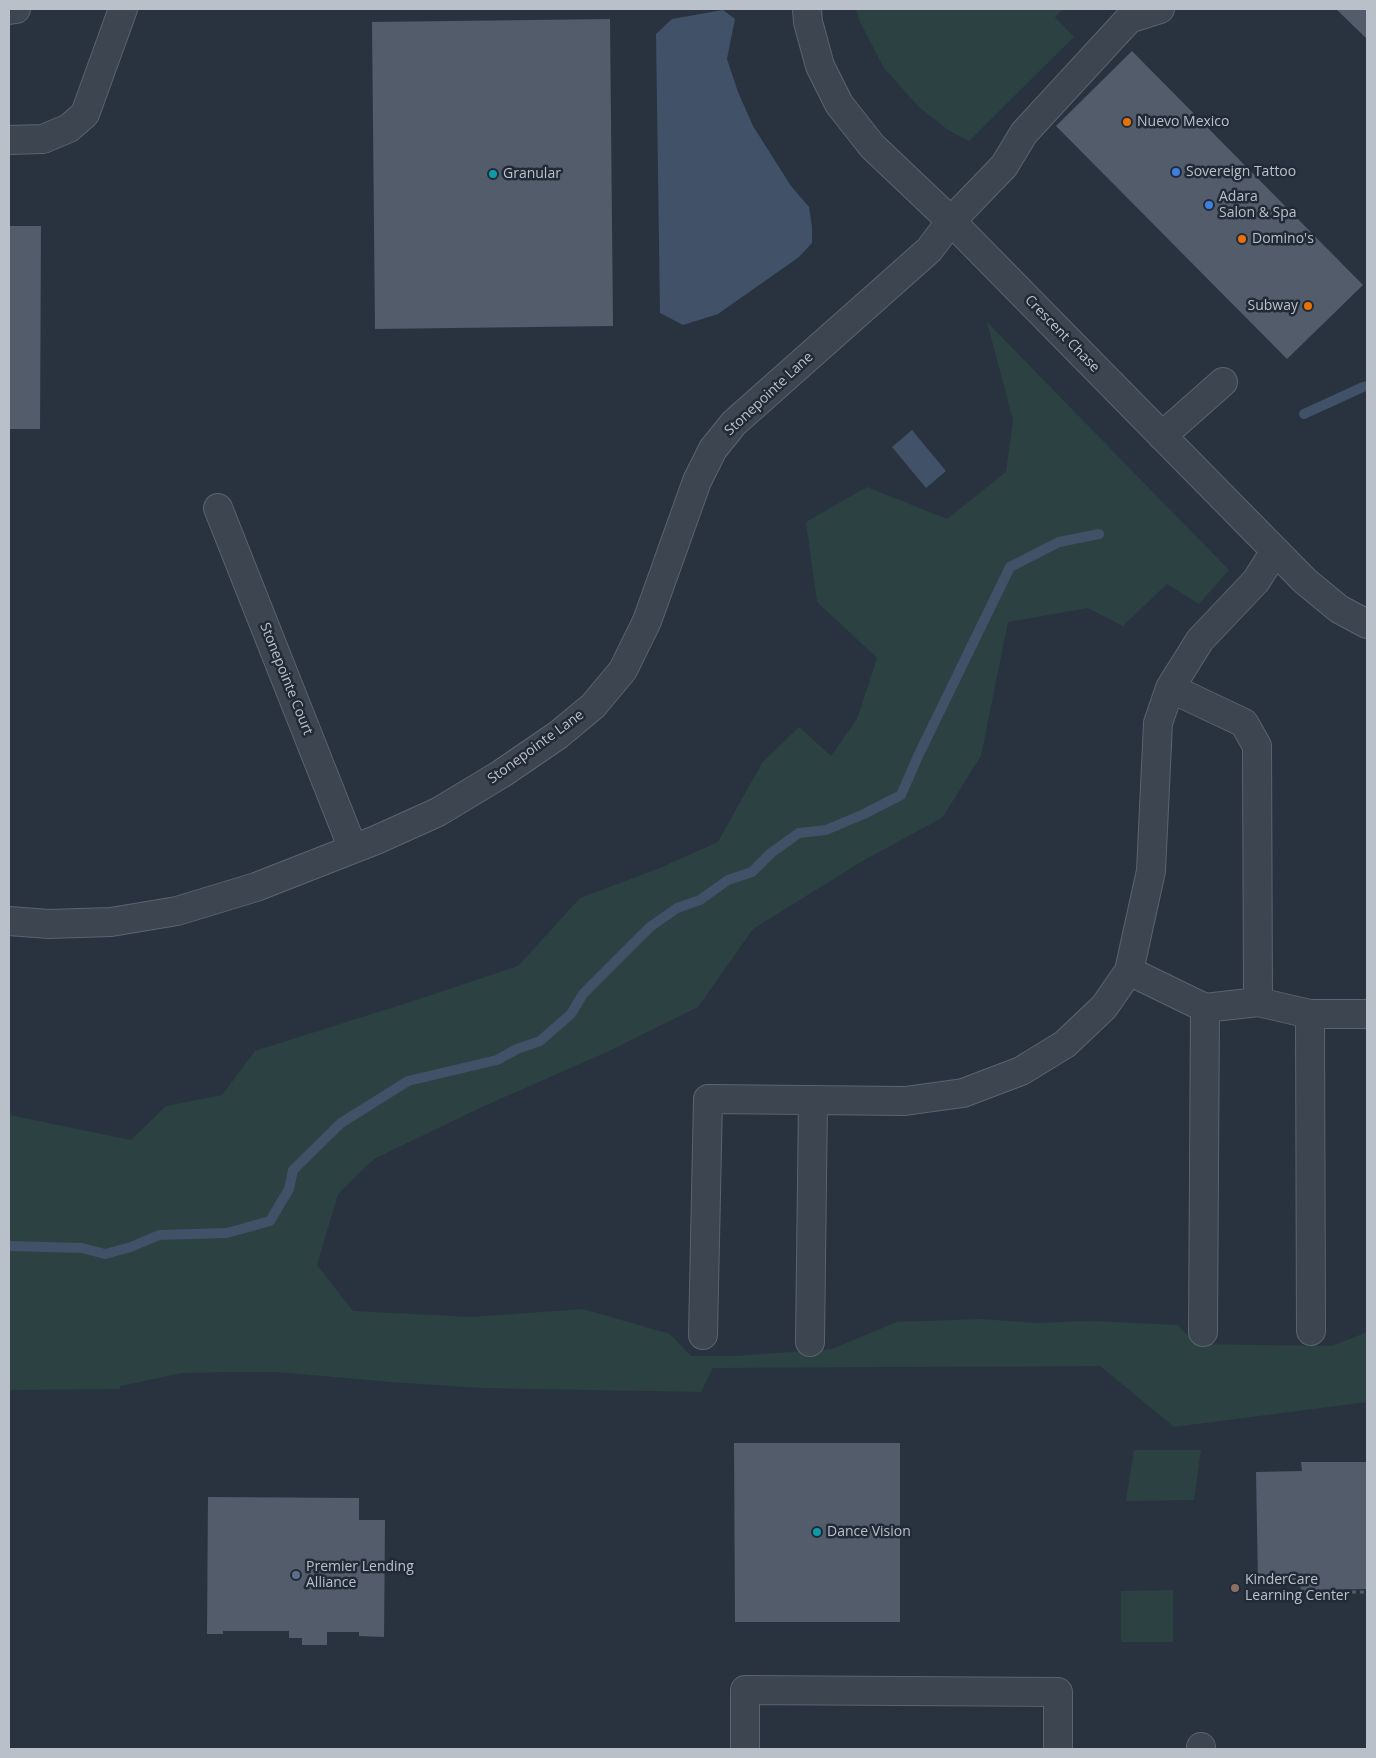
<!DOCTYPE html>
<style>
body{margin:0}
#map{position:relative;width:1376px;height:1758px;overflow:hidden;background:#293340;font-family:"Open Sans",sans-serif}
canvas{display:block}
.frame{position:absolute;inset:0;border:10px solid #bac0ca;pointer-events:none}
</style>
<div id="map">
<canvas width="1376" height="1758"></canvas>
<div class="frame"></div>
</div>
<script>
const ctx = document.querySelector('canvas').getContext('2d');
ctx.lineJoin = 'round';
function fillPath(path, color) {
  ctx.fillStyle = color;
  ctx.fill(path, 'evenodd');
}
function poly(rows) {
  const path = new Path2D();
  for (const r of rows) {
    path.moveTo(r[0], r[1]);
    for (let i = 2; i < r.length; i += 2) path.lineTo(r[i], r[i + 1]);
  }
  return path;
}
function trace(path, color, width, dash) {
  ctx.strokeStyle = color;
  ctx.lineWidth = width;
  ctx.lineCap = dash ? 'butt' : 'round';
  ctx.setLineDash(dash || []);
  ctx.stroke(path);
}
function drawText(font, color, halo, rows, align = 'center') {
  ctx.font = font + ' "Open Sans",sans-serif';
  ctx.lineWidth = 5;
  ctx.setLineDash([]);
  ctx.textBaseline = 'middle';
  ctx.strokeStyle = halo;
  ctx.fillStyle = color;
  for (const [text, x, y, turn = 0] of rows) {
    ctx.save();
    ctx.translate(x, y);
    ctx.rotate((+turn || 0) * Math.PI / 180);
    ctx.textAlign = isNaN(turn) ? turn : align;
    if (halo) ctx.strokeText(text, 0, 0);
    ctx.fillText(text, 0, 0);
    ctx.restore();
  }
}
fillPath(poly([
 [856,9,1063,9,1055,17,1074,37,969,141,948,130,919,107,884,68,860,22],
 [987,322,1229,570,1199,604,1167,584,1123,626,1088,608,1008,622,981,756,942,818,864,860,753,929,698,1007,607,1052,482,1107,374,1159,338,1194,317,1265,353,1311,472,1317,583,1309,670,1334,691,1356,735,1356,832,1349,897,1322,980,1319,1037,1323,1091,1321,1178,1325,1196,1344,1332,1346,1367,1332,1367,1402,1174,1427,1100,1366,713,1368,701,1392,482,1388,391,1382,277,1372,233,1372,182,1373,120,1386,120,1389,9,1390,9,1115,131,1140,166,1106,222,1095,255,1051,435,994,518,966,580,898,655,870,718,842,762,763,799,727,831,756,857,719,877,658,817,602,806,522,867,487,947,519,1006,472,1013,420],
 [1134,1450,1201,1450,1194,1500,1126,1501],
 [1173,1590,1173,1642,1121,1642,1121,1591]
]), '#2c4142');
fillPath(poly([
 [723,10,735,19,727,59,738,92,753,126,791,186,809,207,812,227,812,243,799,257,718,314,683,325,660,313,656,34,672,19],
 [912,430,946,471,926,488,892,447]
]), '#405168');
trace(poly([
 [1304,414,1363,387,1367,386],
 [9,1246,82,1248,105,1254,131,1247,159,1235,227,1233,270,1221,289,1189,293,1170,341,1123,408,1081,497,1060,517,1049,540,1041,571,1014,583,994,650,927,677,908,700,900,728,880,752,872,771,853,799,833,826,830,864,814,901,795,919,754,1010,567,1059,542,1099,534]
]), '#405168', 10);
fillPath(poly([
 [1336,9,1367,9,1367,39],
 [610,19,613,326,375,329,372,22],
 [1132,51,1363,285,1287,359,1056,126],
 [9,226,41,226,40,429,9,429],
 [734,1443,900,1443,900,1622,735,1622],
 [1301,1462,1367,1462,1367,1589,1303,1590,1303,1580,1258,1581,1256,1472,1302,1471],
 [208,1497,359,1498,359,1520,385,1520,384,1637,359,1636,359,1632,327,1632,327,1645,302,1645,302,1638,289,1638,289,1631,223,1631,223,1634,207,1634]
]), '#525c6b');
const minor = poly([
 [807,9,808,22,820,66,839,104,872,146,951,221,1305,581,1339,609,1367,624],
 [9,10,16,9],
 [9,140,43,139,69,128,85,114,123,9],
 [1162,436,1223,382],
 [218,508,353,849],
 [1170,688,1244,723,1257,746,1258,1002,1310,1014,1367,1014],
 [9,921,49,924,111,922,177,911,256,887,376,840,438,812,501,774,558,735,593,706,623,670,647,621,697,481,713,449,734,423,929,250,951,221,1004,166,1024,133,1129,19,1160,9],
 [1129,971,1205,1008,1258,1002],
 [1310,1014,1311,1331],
 [1203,1332,1205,1008],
 [703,1335,708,1099,905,1101,963,1093,1021,1071,1065,1044,1104,1007,1129,971,1151,871,1158,723,1170,688,1200,640,1256,581,1275,551],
 [810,1342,813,1100],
 [1201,1747,1201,1749],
 [745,1749,745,1690,1058,1692,1058,1749]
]);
trace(minor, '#5b636e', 30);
trace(poly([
 [1265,1582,1302,1583,1302,1592,1367,1592]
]), '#4b5e60', 3, [4, 4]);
trace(minor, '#3d4550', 28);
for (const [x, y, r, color] of [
 [1127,122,5,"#e8710a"],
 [1176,172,5,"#3f7fe0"],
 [493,174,5,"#0f9aa8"],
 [1209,205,5,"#3f7fe0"],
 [1242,239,5,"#e8710a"],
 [1308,306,5,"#e8710a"],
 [817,1532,5,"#0f9aa8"],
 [296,1575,5,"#5c6f8a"],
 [1235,1588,5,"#8d6e63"]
]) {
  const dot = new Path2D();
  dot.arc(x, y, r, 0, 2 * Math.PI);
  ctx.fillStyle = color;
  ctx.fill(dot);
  trace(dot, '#212a36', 2);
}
drawText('14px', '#bac0ca', '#212a36', [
 ["Nuevo Mexico",1137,122],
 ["Sovereign Tattoo",1186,172],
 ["Granular",503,174],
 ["Adara",1219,197],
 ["Salon & Spa",1219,213],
 ["Domino's",1252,239],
 ["Subway",1298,306,"right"],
 ["Dance Vision",827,1532],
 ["Premier Lending",306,1567],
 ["Alliance",306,1583],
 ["KinderCare",1245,1580],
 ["Learning Center",1245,1596]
], 'left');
drawText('14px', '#bac0ca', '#212a36', [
 ["Crescent Chase",1062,334,46],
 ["Stonepointe Lane",769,394,-43],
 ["Stonepointe Court",286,679,68],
 ["Stonepointe Lane",536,747,-36]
]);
</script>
